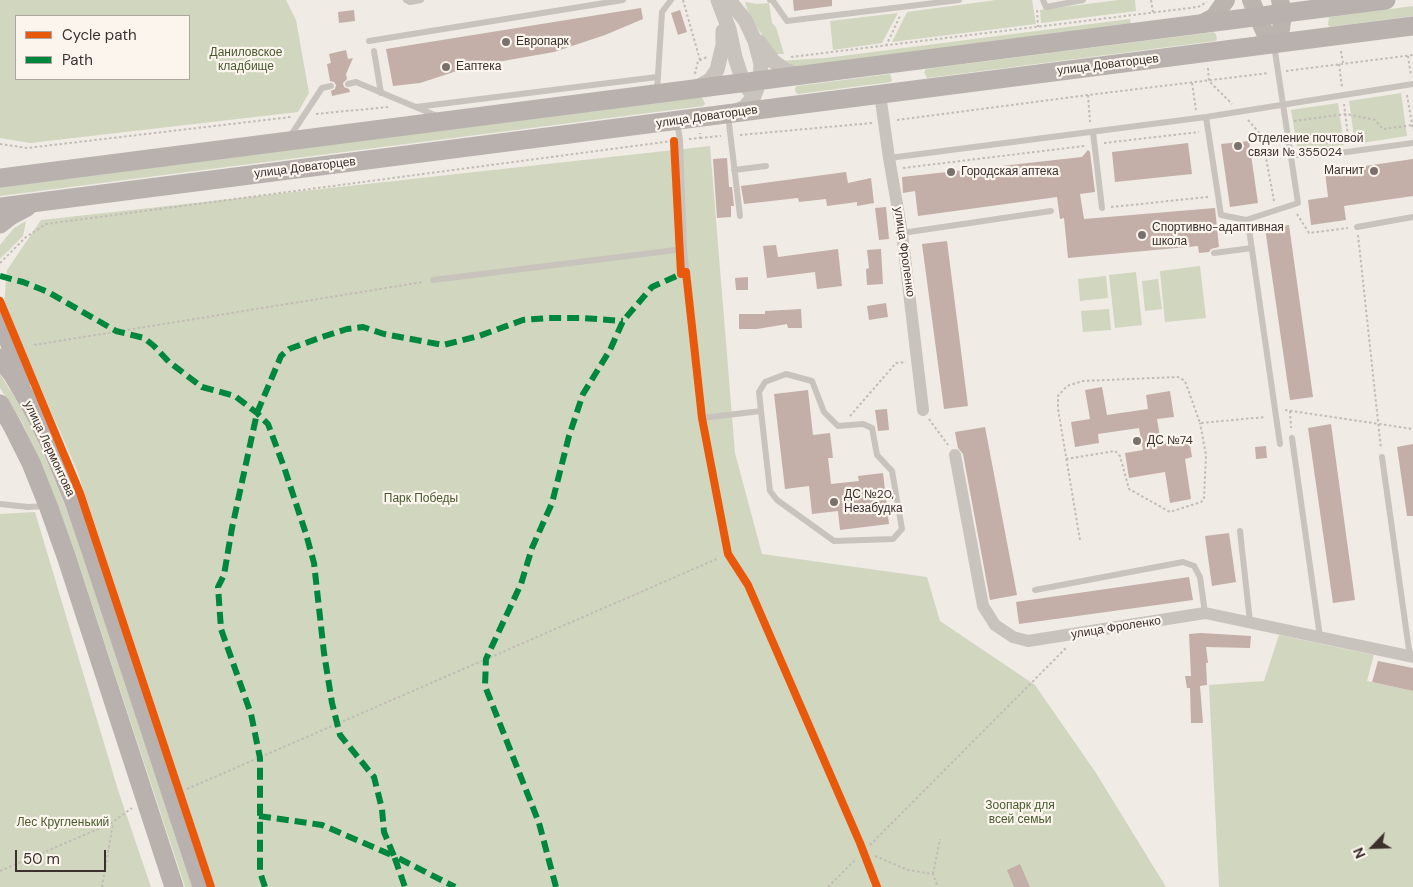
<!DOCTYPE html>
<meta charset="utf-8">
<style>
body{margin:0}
#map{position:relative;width:1413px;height:887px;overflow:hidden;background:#f0ebe5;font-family:"DM Sans",sans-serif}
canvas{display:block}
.legend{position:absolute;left:15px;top:15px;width:175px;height:65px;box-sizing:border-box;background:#fbf5ee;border:1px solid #aea6a0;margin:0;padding:6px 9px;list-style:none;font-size:15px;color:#3b302b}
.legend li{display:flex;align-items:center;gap:10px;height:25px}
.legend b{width:25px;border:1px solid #aea6a0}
.north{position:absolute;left:1348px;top:822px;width:50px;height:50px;-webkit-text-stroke:4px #fbf5ee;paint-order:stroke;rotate:246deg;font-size:14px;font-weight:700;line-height:20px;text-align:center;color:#3b302b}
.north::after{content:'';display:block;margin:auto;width:18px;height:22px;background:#3b302b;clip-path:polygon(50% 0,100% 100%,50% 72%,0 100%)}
.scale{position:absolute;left:15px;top:850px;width:91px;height:22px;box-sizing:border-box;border:2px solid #3b302b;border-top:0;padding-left:6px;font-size:15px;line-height:18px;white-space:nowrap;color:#3b302b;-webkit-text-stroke:4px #fbf5ee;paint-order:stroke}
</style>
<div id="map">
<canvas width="1413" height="887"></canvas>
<ul class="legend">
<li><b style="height:6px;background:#e8590c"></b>Cycle path</li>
<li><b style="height:6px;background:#00873e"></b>Path</li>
</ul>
<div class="north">N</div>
<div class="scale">50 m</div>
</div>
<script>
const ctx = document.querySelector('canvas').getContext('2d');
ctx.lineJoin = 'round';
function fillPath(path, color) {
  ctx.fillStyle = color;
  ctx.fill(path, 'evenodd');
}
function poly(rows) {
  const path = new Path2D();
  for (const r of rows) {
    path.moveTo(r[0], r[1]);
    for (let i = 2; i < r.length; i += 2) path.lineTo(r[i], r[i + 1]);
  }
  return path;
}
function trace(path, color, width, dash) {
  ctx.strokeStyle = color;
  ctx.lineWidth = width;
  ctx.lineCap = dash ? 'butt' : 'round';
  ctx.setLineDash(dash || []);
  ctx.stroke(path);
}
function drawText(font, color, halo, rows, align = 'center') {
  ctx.font = font + ' "DM Sans",sans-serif';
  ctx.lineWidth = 4.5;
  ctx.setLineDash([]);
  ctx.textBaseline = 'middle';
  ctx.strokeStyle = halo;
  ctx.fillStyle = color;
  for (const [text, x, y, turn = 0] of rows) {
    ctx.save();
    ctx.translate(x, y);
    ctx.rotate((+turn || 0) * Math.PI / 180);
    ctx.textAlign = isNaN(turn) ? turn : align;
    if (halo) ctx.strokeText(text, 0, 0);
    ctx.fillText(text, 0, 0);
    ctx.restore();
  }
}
fillPath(poly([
 [0,0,286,0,296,20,309,93,298,112,30,143,0,138],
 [189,16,189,79,16,79,16,16],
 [996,0,1032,0,1036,24,892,42,907,12],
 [1118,0,1135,0,1136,11,1041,23,1040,10],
 [745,2,757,4,769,3,772,23,776,27,784,54,775,54,750,17],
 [1413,6,1413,16,1330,27,1328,25,1329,17],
 [898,13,882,43,833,50,830,21],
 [1130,19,1131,25,805,69,778,61,826,58],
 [1213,32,1216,34,1217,39,1215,41,927,78,924,72,926,69],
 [890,74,892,80,891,82,798,94,796,93,795,88,797,86],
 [1401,93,1407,136,1355,144,1349,101],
 [702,97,705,104,703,106,0,196,0,187],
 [1338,103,1344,145,1311,149,1297,146,1291,110],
 [710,146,735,453,762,554,927,577,940,621,1035,685,1096,773,1166,887,215,887,77,470,4,305,7,270,41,220],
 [26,221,23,236,0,259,0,245,14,228],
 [1200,266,1206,318,1165,322,1160,271],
 [1136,272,1142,325,1115,328,1109,275],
 [1106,276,1108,298,1080,301,1078,279],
 [1158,279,1162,309,1145,311,1142,281],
 [1109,309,1111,330,1083,332,1081,311],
 [0,374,28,419,45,457,64,503,83,554,192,887,185,887,76,556,58,506,39,460,22,422,0,388],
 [35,512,118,790,151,887,0,887,0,514],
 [1279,635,1374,655,1367,681,1413,691,1413,887,1219,887,1209,685,1264,681]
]), '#d1d6bf');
fillPath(poly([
 [793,0,832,0,832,6,794,11],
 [641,8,643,19,605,35,554,52,469,67,420,83,393,86,386,49],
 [354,10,355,21,339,23,338,12],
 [680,10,687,32,678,35,671,13],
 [346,50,348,59,353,58,346,74,347,79,343,83,344,87,349,89,350,92,332,96,331,91,335,89,336,85,334,82,330,81,327,64,331,63,329,54],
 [1249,141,1258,203,1230,207,1221,144],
 [1188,143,1192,174,1115,182,1112,152],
 [1088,150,1090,152,1095,192,1080,194,1084,219,1215,208,1219,247,1211,249,1209,252,1199,253,1198,246,1068,258,1064,218,1060,219,1057,197,918,216,915,191,903,193,902,177,1082,157],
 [727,158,729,187,732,187,734,206,731,206,731,217,717,218,713,159],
 [1413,159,1413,196,1344,206,1346,220,1311,225,1308,200,1328,197,1325,172],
 [846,172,848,183,871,178,874,203,857,206,857,202,827,206,826,199,799,202,798,198,744,204,741,186],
 [886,207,889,239,879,240,875,208],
 [1289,225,1313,397,1290,400,1265,228],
 [947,241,968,406,944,409,922,244],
 [776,245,778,257,838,249,842,286,817,289,815,272,767,278,763,246],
 [881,249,883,284,867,285,866,269,869,268,867,250],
 [748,277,748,290,736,290,735,278],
 [886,303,888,317,869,320,867,306],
 [801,309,802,328,788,328,787,324,757,329,739,329,739,314,765,314,765,311],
 [1102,387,1107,415,1148,409,1146,395,1170,391,1174,417,1157,419,1161,443,1189,439,1192,457,1185,459,1191,499,1170,503,1165,472,1129,478,1125,453,1143,450,1139,428,1098,434,1099,443,1075,447,1071,422,1090,419,1085,390],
 [808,390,813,435,830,433,833,458,828,458,831,484,859,481,858,476,883,473,889,524,840,530,838,511,812,514,809,486,785,489,774,394],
 [887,409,889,430,878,431,875,410],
 [1331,424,1355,600,1333,603,1308,428],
 [985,427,1017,595,990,600,963,454,958,448,955,432],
 [1413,444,1413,516,1407,516,1397,447],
 [1266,446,1267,458,1256,459,1255,447],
 [1229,533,1236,582,1212,586,1205,536],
 [1189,577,1193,600,1019,624,1016,602],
 [1201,633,1251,636,1250,648,1206,647,1208,663,1206,663,1207,685,1200,686,1203,723,1191,723,1190,688,1187,688,1185,676,1191,676,1189,634],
 [1378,661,1413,668,1413,691,1372,682],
 [1020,864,1030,887,1014,887,1007,870]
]), '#c3afa7');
trace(poly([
 [683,0,700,60],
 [1151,0,1153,12],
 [1037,10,1038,27],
 [886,46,900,16],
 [1341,51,1343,63],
 [1408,56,1411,76],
 [791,57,1198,7,1207,2],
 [1339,64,1342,87],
 [1208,68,1209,81,1232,104],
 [1286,71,1413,55],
 [695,74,698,61,707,57],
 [1192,83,1196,110],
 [1088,95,1090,122],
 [1407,95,1413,130],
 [1344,104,1349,144],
 [316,114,388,107],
 [897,120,1088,95,1269,73],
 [1248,120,1262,136,1274,201],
 [1294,121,1346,114,1375,120,1383,129,1413,125],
 [740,135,872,123],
 [700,138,721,136],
 [689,139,700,138,700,133],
 [1104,143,1199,132],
 [0,144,27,148,291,117],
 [903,168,1084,146],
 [1111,207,1208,197],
 [1297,214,1309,233,1348,228],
 [1358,235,1381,449],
 [0,263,26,237,46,224,672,141],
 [34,345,423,282],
 [1285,410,1413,429],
 [1290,411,1291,428],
 [850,416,896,363,906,362],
 [929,419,948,445],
 [1066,459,1115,451,1120,456,1129,489,1170,512,1201,502,1204,499,1206,455,1200,423],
 [1080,540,1058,409,1058,396,1067,386,1083,381,1178,377,1185,381,1200,423,1266,417],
 [187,789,719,558],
 [870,845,1066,648],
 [875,856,908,870,933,874,938,887],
 [0,871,110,824,132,808],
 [933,874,940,839],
 [102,887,113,823],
 [828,887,856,859]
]), '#c2bbb6', 2, [2.5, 2.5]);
trace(poly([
 [406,0,410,2,421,0],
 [770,0,773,1,787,21,959,0],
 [1043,0,1046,7,1083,0],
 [369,41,623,0],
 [374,51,381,93],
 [348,84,356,82,437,116],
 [657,91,662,12,671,0],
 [416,107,657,77],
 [728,115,740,216],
 [1206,117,1221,215,1246,220,1298,203,1274,45],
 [677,122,680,140,684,249,702,418,728,554,748,585,860,843,877,887],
 [1093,132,1102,208],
 [289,138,322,88,331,86],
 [1290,155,1332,154,1413,143],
 [889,158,1206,117,1413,84],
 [734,170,766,166],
 [1246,220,1249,229,1280,444],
 [1357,227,1413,217],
 [902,233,1051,211],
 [1214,253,1252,248],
 [433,280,684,249],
 [702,418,761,411,759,392,765,382,786,374,812,381,824,412,838,426,863,424,872,428,877,455,892,471,902,529,893,539,834,541,777,500,770,491,761,411],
 [1292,438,1320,637],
 [1382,457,1410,657],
 [0,504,28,507,46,506],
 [1240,531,1250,622],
 [1035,590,1183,562,1194,566,1200,577,1205,613]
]), '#c9c3be', 6);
trace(poly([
 [880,94,889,158,902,233,923,410],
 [955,455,983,606,995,625,1013,637,1028,641,1205,613,1413,657]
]), '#c9c3be', 12);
trace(poly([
 [718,0,729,29,735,57,743,82,749,90],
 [729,0,745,20,755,41,761,64,760,80,754,96,745,107,732,113],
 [759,42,773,61,785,70,800,75],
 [696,88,710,80,717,70,723,45,723,31]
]), '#c9c3be', 15);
trace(poly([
 [1251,0,1265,33,1274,44,1281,29,1283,13,1280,0],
 [1201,24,1214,17,1226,0]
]), '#bab3ae', 18);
trace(poly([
 [0,178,1386,0],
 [0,207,1413,26],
 [0,224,10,216,27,207],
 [0,320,24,378],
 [0,358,13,375,36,415,54,453,73,499,91,551,202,887],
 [0,404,13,427,31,463,49,508,67,559,174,887]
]), '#b8b1ad', 19);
trace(poly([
 [0,276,23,282,48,292,116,331,144,338,154,346,169,362,202,387,235,396,257,413,268,424,284,467,306,534,314,563,324,653,332,703,340,735,374,777,382,809,384,832,394,856,455,887],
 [259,816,322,825,394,856,405,887],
 [265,887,260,872,260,758,251,714,221,629,218,587,224,575,232,528,257,413,281,356,289,349,325,336,347,329,363,327,384,334,443,345,479,336,523,320,548,318,583,318,623,321],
 [556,887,539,823,485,686,486,659,521,584,532,548,552,503,569,436,583,394,610,350,623,321,652,287,681,274]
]), '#00873e', 6, [12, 6]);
trace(poly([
 [674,141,681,274],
 [686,272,702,418,728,554,748,585,860,843,877,887],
 [0,301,80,493,211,887]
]), '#e8590c', 8);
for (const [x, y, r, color] of [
 [506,42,5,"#7a716c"],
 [446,67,5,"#7a716c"],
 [1238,146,5,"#7a716c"],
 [1374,171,5,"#7a716c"],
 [951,172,5,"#7a716c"],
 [1142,235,5,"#7a716c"],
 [1137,441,5,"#7a716c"],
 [834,502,5,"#7a716c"]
]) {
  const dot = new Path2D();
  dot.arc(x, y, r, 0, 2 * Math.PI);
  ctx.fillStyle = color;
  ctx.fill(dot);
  trace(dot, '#fbf5ee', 2);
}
drawText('12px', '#3b302b', '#fbf5ee', [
 ["Европарк",516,42],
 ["Еаптека",456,67],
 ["Отделение почтовой",1248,139],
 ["связи № 355024",1248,153],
 ["Магнит",1364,171,"right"],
 ["Городская аптека",961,172],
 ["Спортивно-адаптивная",1152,228],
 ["школа",1152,242],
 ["ДС №74",1147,441],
 ["ДС №20,",844,495],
 ["Незабудка",844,509]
], 'left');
drawText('12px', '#4a5a2e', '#fbf5ee', [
 ["Даниловское",246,53],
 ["кладбище",246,67],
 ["Парк Победы",421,499],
 ["Зоопарк для",1020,806],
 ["всей семьи",1020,820],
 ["Лес Кругленький",63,823]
]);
drawText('12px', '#3b302b', '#fbf5ee', [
 ["улица Доваторцев",1108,65,-7],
 ["улица Доваторцев",707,117,-8],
 ["улица Доваторцев",305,168,-7],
 ["улица Фроленко",904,252,82],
 ["улица Лермонтова",49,449,65],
 ["улица Фроленко",1116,628,-9]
]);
</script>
